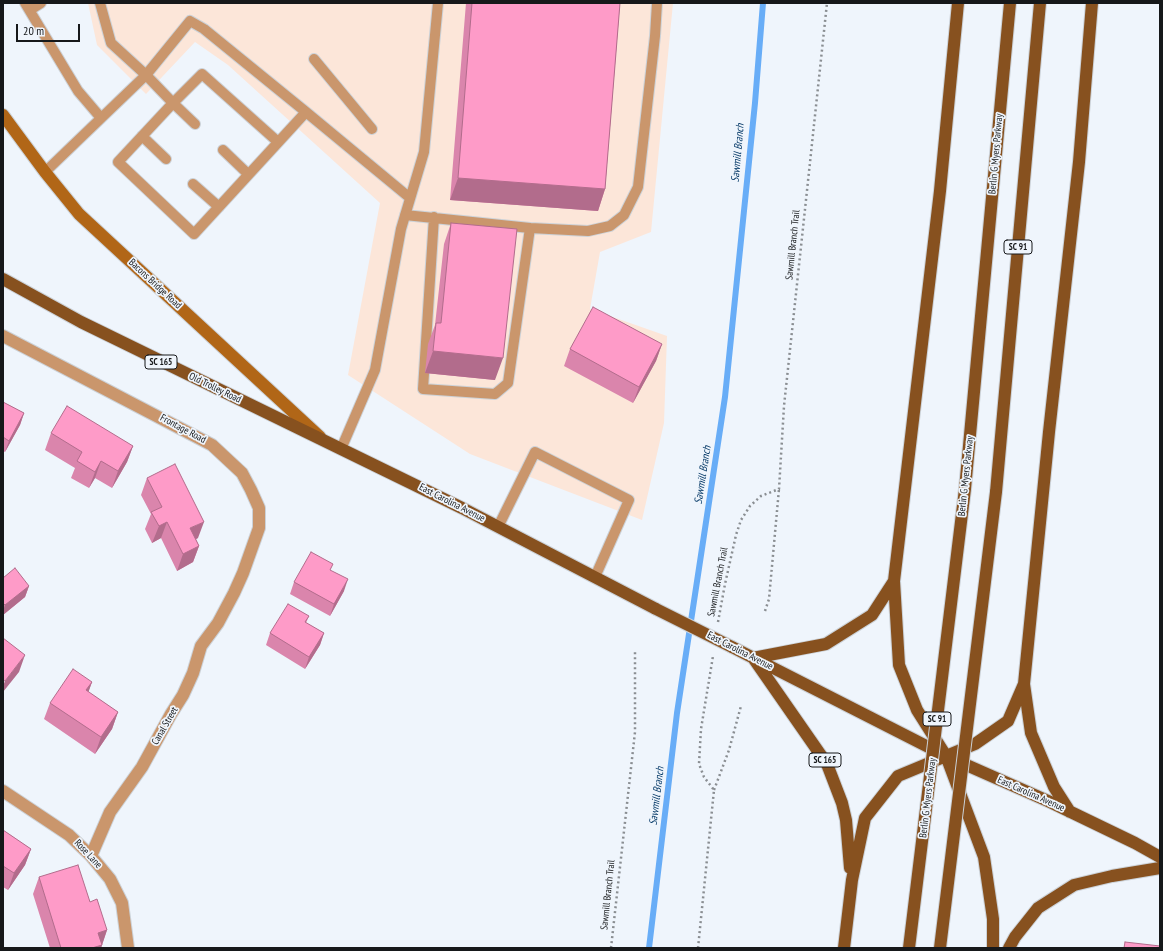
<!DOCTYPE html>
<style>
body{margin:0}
#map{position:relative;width:1163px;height:951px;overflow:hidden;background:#eff5fc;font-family:"PT Sans Narrow",sans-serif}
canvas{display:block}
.frame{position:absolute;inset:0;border:4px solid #16181a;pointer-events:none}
.scale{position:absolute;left:16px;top:24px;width:64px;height:18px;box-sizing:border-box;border:2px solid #16181a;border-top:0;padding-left:5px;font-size:12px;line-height:14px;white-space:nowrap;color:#16181a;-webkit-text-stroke:3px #eff5fc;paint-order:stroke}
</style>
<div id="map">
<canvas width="1163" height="951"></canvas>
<div class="frame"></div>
<div class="scale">20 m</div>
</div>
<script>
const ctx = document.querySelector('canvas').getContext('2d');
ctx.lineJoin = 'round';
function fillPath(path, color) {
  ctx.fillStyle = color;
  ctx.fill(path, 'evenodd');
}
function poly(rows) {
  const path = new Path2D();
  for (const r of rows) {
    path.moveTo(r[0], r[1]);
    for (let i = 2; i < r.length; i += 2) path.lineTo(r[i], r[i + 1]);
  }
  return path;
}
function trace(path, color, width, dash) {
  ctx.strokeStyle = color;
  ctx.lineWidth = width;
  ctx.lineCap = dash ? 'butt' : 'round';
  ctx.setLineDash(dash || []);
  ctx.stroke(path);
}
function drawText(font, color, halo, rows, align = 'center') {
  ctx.font = font + ' "PT Sans Narrow",sans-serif';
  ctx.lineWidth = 3.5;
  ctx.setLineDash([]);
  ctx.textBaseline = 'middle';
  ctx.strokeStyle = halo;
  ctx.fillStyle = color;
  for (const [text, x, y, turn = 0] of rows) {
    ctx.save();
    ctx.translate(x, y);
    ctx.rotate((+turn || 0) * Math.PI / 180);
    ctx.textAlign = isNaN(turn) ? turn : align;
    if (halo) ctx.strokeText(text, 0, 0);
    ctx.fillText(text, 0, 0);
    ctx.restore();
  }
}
fillPath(poly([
 [88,3,673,3,651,232,600,252,590,309,667,336,664,423,642,520,470,454,348,375,380,203,228,65,195,42,146,94,97,45]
]), '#fce6d9');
trace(poly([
 [649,948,677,713,725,397,755,103,763,3]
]), '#68adf7', 6);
const lane = poly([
 [25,3,78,91,101,118],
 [30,10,41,3],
 [314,59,372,129],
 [306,112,194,234,118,162,173,103,146,75,190,21,204,29,306,112,410,198],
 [195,124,173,103,202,74,278,142],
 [142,136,166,159],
 [223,150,248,174],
 [45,172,146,75,111,43,100,3],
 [193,184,219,207],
 [405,215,530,228,588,231,610,226,624,215,638,187,655,36,657,3],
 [434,217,423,389,495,394,508,383,530,228],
 [341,449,375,370,401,229,424,152,438,3],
 [498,527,535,452,629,500,595,577]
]);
const street = poly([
 [3,336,212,445,242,473,251,490,259,508,259,528,243,573,234,593,218,623,201,646,193,673,183,695,171,714,142,767,110,812,91,856],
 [3,791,69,835,91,856,110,879,122,903,128,948]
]);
const secondary = poly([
 [3,115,45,172,79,214,320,437]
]);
const primary = poly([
 [3,279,81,322,462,508,656,609],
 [965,489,1010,3],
 [996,492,1040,3],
 [894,581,899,665,917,710,946,756,984,857,993,919,993,948],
 [732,647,946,756,1048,801,1135,843,1160,857],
 [753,658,826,644,872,615,894,581,940,191,958,3],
 [754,659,827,764,842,803,846,820,850,868],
 [1070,812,1054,787,1031,733,1024,684,1049,432,1079,162,1092,3],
 [844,948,852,880,865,818,898,776,975,744,1008,721,1024,684],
 [1009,948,1015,937,1038,908,1074,885,1112,876,1160,868]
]);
trace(lane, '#ccd2d8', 12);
trace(street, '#ccd2d8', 14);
trace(secondary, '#ccd2d8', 14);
trace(primary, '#ccd2d8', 14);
trace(poly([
 [765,611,769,599,779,489],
 [718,622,725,584,736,535,741,520,750,506,761,496,779,489,784,406,827,3],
 [714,790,729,750,741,706],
 [611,948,635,732,635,652],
 [698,948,714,790,704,777,699,764,701,729,713,656]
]), '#8a8e92', 2.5, [2, 3]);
trace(lane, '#ca966c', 10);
trace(street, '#ca966c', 12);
trace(secondary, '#b16617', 12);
trace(primary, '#87511f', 12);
const primaryBridge = poly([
 [656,609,732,647],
 [909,948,965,489],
 [940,948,996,492]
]);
trace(primaryBridge, '#ccd2d8', 14, []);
trace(primaryBridge, '#87511f', 12);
fillPath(poly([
 [466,3,620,3,605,189,598,211,450,200],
 [451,223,495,380,425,373,428,344,435,325,444,244],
 [662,344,656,361,633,403,564,366,570,349],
 [3,402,24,413,20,425,5,452,3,451],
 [51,433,133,446,127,462,112,488,95,478,89,488,71,478,75,468,45,450],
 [147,478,198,538,196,539,199,546,193,562,177,571,161,538,152,543,145,529,151,514,141,495],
 [330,570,344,591,330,616,290,594,294,582],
 [3,578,29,586,25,597,3,615],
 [309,616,306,623,324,633,320,645,305,669,266,645,270,633],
 [92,682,88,692,118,712,112,729,95,754,44,719,50,703],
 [3,830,31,849,25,865,8,890,3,887],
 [39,877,90,902,107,930,101,948,50,948,33,894]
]), '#da85ac');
fillPath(poly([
 [458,178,605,189,598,211,450,200],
 [662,344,656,361,633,403,639,387],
 [433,351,503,358,495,380,425,373],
 [24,413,20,425,5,452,9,441],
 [133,446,127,462,112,488,118,471],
 [101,461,95,478,89,488,95,472],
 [167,522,161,538,152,543,159,526],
 [204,522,198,538,184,545,190,528],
 [199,546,193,562,177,571,183,554],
 [348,579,344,591,330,616,334,604],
 [29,586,25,597,3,615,3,611,5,605],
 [324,633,320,645,305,669,309,657],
 [25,655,19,672,3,692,3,686,5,681],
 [92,682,86,699,86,690],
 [118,712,112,729,95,754,101,737],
 [31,849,25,865,8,890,14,873],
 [107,930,101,948,92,948,98,933]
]), '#b26c8c');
const building = poly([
 [472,3,620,3,605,189,458,178,472,3],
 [451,223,517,229,503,358,433,351,436,323,441,323,451,223],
 [593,307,662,344,639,387,570,349,593,307],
 [3,402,24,413,9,441,3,437,3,402],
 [67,406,133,446,118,471,101,461,95,472,77,461,82,452,51,433,67,406],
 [175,464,204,522,190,528,199,546,183,554,167,522,159,526,151,512,162,507,147,478,175,464],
 [311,552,333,564,330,570,348,579,334,604,294,582,311,552],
 [15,568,29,586,5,605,3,603,3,578,15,568],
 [288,604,309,616,305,622,324,633,309,657,270,633,288,604],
 [3,638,25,655,5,681,3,680,3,638],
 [73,669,92,682,86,690,118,712,101,737,50,703,73,669],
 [3,830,31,849,14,873,3,866,3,830],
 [78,865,90,902,97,899,107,930,98,933,102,945,92,948,61,948,39,877,78,865],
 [1125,942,1160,946,1160,948,1124,948,1125,942]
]);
fillPath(building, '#fe9bc8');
trace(building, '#b26c8c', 1);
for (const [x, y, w] of [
 [1018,247,28],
 [161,362,32],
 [937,719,28],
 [825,760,32]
]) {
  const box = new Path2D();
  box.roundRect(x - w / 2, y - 7, w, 14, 3);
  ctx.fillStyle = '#eff5fc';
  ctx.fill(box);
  trace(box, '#16181a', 1);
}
drawText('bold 9px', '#16181a', null, [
 ["SC 91",1018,247],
 ["SC 165",161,362],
 ["SC 91",937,719],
 ["SC 165",825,760]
]);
drawText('10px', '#16181a', '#eff5fc', [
 ["Berlin G Myers Parkway",996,154,-85],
 ["Sawmill Branch Trail",793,245,-84],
 ["Bacons Bridge Road",155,284,43],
 ["Old Trolley Road",215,388,26],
 ["Frontage Road",183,429,28],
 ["Berlin G Myers Parkway",966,476,-84],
 ["East Carolina Avenue",452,503,27],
 ["Sawmill Branch Trail",718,582,-79],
 ["East Carolina Avenue",740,651,27],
 ["Canal Street",165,726,-60],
 ["East Carolina Avenue",1031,794,24],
 ["Berlin G Myers Parkway",928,798,-83],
 ["Rose Lane",88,854,47],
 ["Sawmill Branch Trail",608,895,-84]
]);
drawText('italic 11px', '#063a68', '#eff5fc', [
 ["Sawmill Branch",738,153,-85],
 ["Sawmill Branch",703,475,-81],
 ["Sawmill Branch",657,796,-83]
]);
</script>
